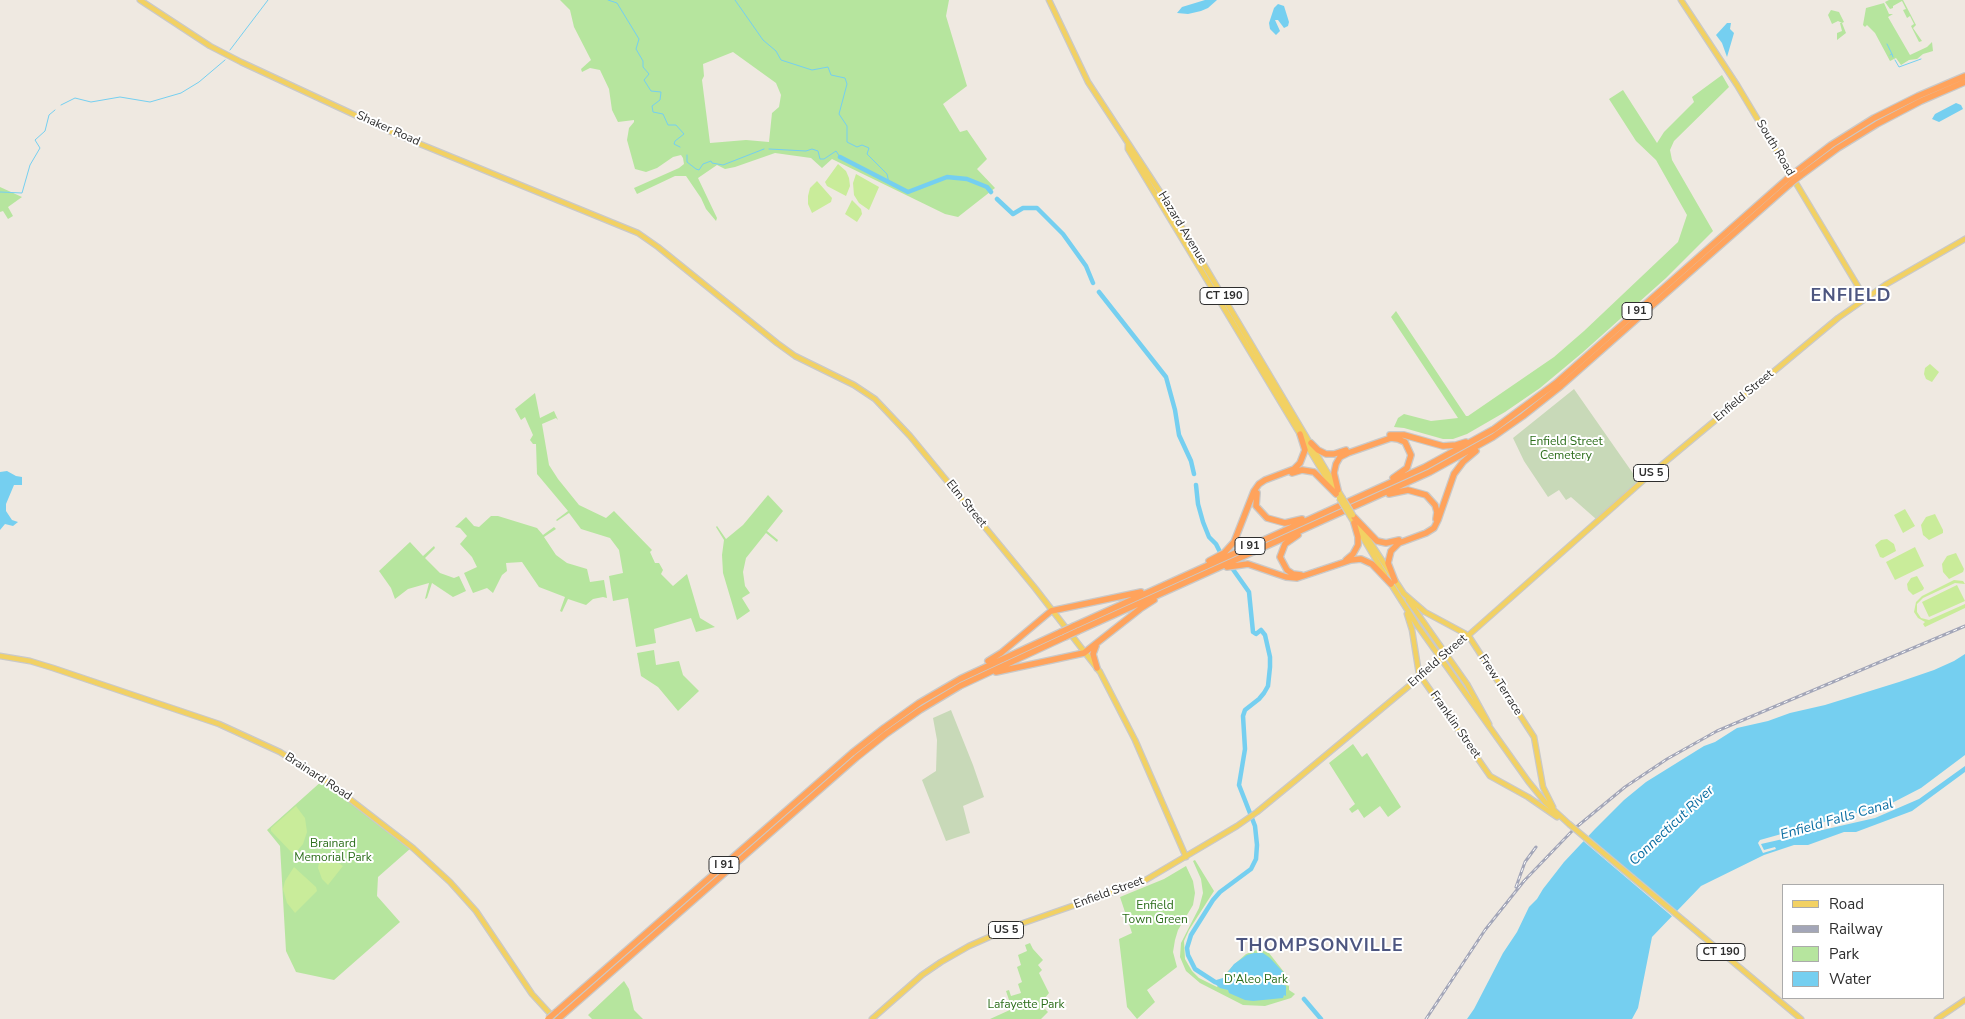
<!DOCTYPE html>
<style>
body{margin:0}
#map{position:relative;width:1965px;height:1019px;overflow:hidden;background:#efe9e1;font-family:"Nunito Sans",sans-serif}
canvas{display:block}
.legend{position:absolute;left:1782px;top:884px;width:162px;height:115px;box-sizing:border-box;background:#fff;border:1px solid #ababab;margin:0;padding:6px 9px;list-style:none;font-size:15px;color:#2e2e2e}
.legend li{display:flex;align-items:center;gap:10px;height:25px}
.legend b{width:25px;border:1px solid #ababab}
</style>
<div id="map">
<canvas width="1965" height="1019"></canvas>
<ul class="legend">
<li><b style="height:6px;background:#f2d163"></b>Road</li>
<li><b style="height:6px;background:#a3a6b8"></b>Railway</li>
<li><b style="height:14px;background:#b6e59e"></b>Park</li>
<li><b style="height:14px;background:#75cff0"></b>Water</li>
</ul>
</div>
<script>
const ctx = document.querySelector('canvas').getContext('2d');
ctx.lineJoin = 'round';
function fillPath(path, color) {
  ctx.fillStyle = color;
  ctx.fill(path, 'evenodd');
}
function poly(rows) {
  const path = new Path2D();
  for (const r of rows) {
    path.moveTo(r[0], r[1]);
    for (let i = 2; i < r.length; i += 2) path.lineTo(r[i], r[i + 1]);
  }
  return path;
}
function trace(path, color, width, dash) {
  ctx.strokeStyle = color;
  ctx.lineWidth = width;
  ctx.lineCap = dash ? 'butt' : 'round';
  ctx.setLineDash(dash || []);
  ctx.stroke(path);
}
function drawText(font, color, halo, rows, align = 'center') {
  ctx.font = font + ' "Nunito Sans",sans-serif';
  ctx.lineWidth = 4;
  ctx.setLineDash([]);
  ctx.textBaseline = 'middle';
  ctx.strokeStyle = halo;
  ctx.fillStyle = color;
  for (const [text, x, y, turn = 0] of rows) {
    ctx.save();
    ctx.translate(x, y);
    ctx.rotate((+turn || 0) * Math.PI / 180);
    ctx.textAlign = isNaN(turn) ? turn : align;
    if (halo) ctx.strokeText(text, 0, 0);
    ctx.fillText(text, 0, 0);
    ctx.restore();
  }
}
fillPath(poly([
 [560,0,949,0,946,16,967,86,943,104,960,132,967,130,987,159,977,169,995,188,958,217,945,214,832,159,822,168,811,158,775,153,735,167,725,169,717,165,698,178,717,218,716,221,706,209,701,198,686,176,675,176,637,194,634,188,679,168,684,164,683,158,681,155,673,157,657,168,646,172,635,169,627,140,629,128,634,122,634,120,618,122,612,110,609,89,600,70,590,68,582,72,581,69,591,60,574,27,570,10],
 [733,52,776,83,781,95,779,107,772,113,769,142,746,140,710,143,702,80,704,76,703,64],
 [1889,0,1903,0,1916,25,1913,28,1922,41,1919,42,1911,26,1914,24,1910,16,1907,18,1903,10,1906,9,1902,1,1893,6,1893,8,1890,9,1885,2],
 [1884,3,1889,14,1893,14,1888,17,1910,55,1927,47,1932,42,1933,51,1923,54,1917,59,1909,60,1901,65,1896,58,1890,61,1875,33,1867,25,1865,27,1863,25,1866,8],
 [1831,10,1839,12,1844,22,1842,23,1846,33,1837,40,1837,33,1842,31,1840,23,1842,23,1838,21,1832,24,1828,15],
 [1722,75,1729,87,1674,141,1670,150,1672,160,1713,231,1666,278,1582,353,1540,388,1505,412,1467,434,1453,439,1443,439,1404,428,1394,427,1398,418,1404,414,1431,421,1458,418,1391,317,1396,311,1466,416,1468,416,1554,357,1584,331,1678,242,1687,215,1656,160,1636,141,1609,99,1623,90,1657,143,1664,132,1694,102,1692,97],
 [0,187,22,197,8,207,13,216,8,219,3,211,0,212],
 [535,393,540,418,554,411,558,420,556,418,542,424,549,465,558,479,579,505,606,518,614,511,652,550,650,552,655,563,659,563,663,570,661,574,673,586,687,574,700,618,715,627,696,632,691,618,654,629,656,643,636,647,628,598,613,601,609,576,623,573,619,550,610,538,581,529,569,513,557,521,556,520,568,511,537,474,536,444,533,444,530,440,533,435,525,417,521,420,515,409],
 [768,495,783,511,767,531,778,540,777,542,766,533,746,558,743,572,745,586,750,593,742,598,750,611,737,620,723,573,722,555,724,540,716,527,717,526,726,539,743,525],
 [491,516,498,516,537,528,543,535,554,527,556,529,544,537,556,555,567,563,587,569,590,582,604,580,607,598,603,597,593,599,586,605,568,599,562,612,560,611,565,597,539,587,522,562,506,563,507,571,502,575,493,593,487,588,473,593,464,573,477,567,472,557,460,544,467,536,460,528,455,527,466,517,474,526,479,527],
 [410,542,423,556,434,546,435,548,425,558,440,573,454,578,459,576,466,591,453,597,432,583,427,598,425,599,429,583,408,589,395,599,391,588,379,571],
 [654,650,656,665,679,661,683,675,699,691,678,711,658,687,641,676,637,653],
 [1353,744,1362,757,1367,753,1401,807,1388,817,1380,806,1364,818,1358,809,1352,813,1349,809,1355,804,1329,763],
 [323,780,411,848,378,877,377,896,400,922,334,980,296,972,286,951,280,846,267,830],
 [1195,860,1214,891,1189,930,1184,941,1185,959,1192,971,1199,978,1217,987,1227,972,1237,962,1246,954,1259,949,1269,953,1284,972,1283,984,1289,986,1289,990,1295,994,1291,998,1265,1006,1243,1005,1200,983,1186,971,1180,957,1181,943,1199,908,1203,893,1201,879,1193,861],
 [1186,866,1193,881,1195,893,1193,905,1178,930,1175,940,1173,952,1177,967,1147,990,1155,1002,1137,1019,1127,1007,1119,939,1132,933,1120,897,1164,879],
 [1030,943,1033,949,1043,960,1038,965,1042,970,1039,973,1049,993,1040,1004,1048,1012,1041,1019,990,1019,1012,1009,1006,991,1009,990,1011,996,1021,993,1018,984,1022,982,1017,967,1021,965,1018,955,1027,951,1025,945],
 [624,981,629,989,634,1010,643,1019,592,1019,588,1015]
]), '#b6e59e');
fillPath(poly([
 [1574,389,1639,482,1596,519,1571,497,1566,500,1559,490,1548,497,1524,461,1513,438],
 [951,710,973,765,984,797,963,806,970,833,946,841,922,780,936,771,937,740,933,718]
]), '#c8d9b8');
fillPath(poly([
 [838,164,846,171,849,178,850,186,846,196,827,186,825,182],
 [856,174,879,187,869,210,859,203,854,195,853,183],
 [817,181,832,198,831,202,812,213,808,204,808,196,810,188],
 [852,200,861,209,862,214,857,222,845,214],
 [1930,364,1939,372,1932,382,1926,379,1924,374,1925,368],
 [1905,509,1915,526,1903,533,1894,515],
 [1935,514,1943,530,1943,533,1929,540,1923,535,1921,525,1926,517],
 [1887,539,1894,544,1896,551,1883,558,1880,557,1875,545,1881,540],
 [1915,547,1924,566,1895,580,1886,562],
 [1956,553,1964,569,1963,572,1949,579,1943,572,1942,564,1947,556],
 [1917,576,1924,588,1923,590,1913,595,1908,590,1907,584,1911,578],
 [1954,580,1963,581,1965,584,1955,583,1923,598,1917,604,1917,612,1921,618,1929,620,1965,604,1965,608,1925,627,1923,624,1925,622,1918,618,1914,612,1916,602,1922,596],
 [1957,585,1965,601,1929,617,1922,602],
 [296,806,305,818,307,832,303,844,294,855,271,831,271,828],
 [322,852,343,866,328,885,322,879,318,868,320,857],
 [294,867,316,887,317,891,295,913,287,903,283,889,285,881]
]), '#c9ec9a');
fillPath(poly([
 [1205,0,1217,0,1208,8,1201,11,1188,14,1177,13,1182,7],
 [1278,4,1284,6,1289,22,1288,26,1284,28,1278,20,1275,20,1280,31,1276,35,1270,29,1269,23,1274,8],
 [1727,23,1731,23,1730,29,1734,33,1727,57,1722,43,1716,35],
 [1956,103,1961,105,1963,109,1939,122,1932,119,1935,114],
 [7,471,16,476,22,477,22,485,14,485,6,504,6,511,12,520,18,522,13,526,5,524,0,530,0,472],
 [1965,654,1965,755,1921,788,1892,803,1760,840,1758,843,1763,853,1776,849,1775,847,1764,850,1761,844,1875,818,1919,799,1965,766,1965,772,1912,811,1856,832,1844,832,1808,845,1794,845,1764,855,1701,886,1652,937,1638,1008,1632,1019,1467,1019,1474,1009,1503,953,1517,932,1529,907,1537,899,1543,889,1564,862,1595,829,1624,800,1646,782,1704,746,1715,742,1737,728,1768,721,1790,713,1825,705,1899,682,1934,670,1954,661],
 [1254,953,1263,953,1270,958,1283,972,1281,984,1286,986,1286,996,1284,995,1283,998,1253,1001,1245,1000,1229,993,1228,990,1220,988,1215,984,1216,980,1223,978,1234,964,1247,955]
]), '#75cff0');
fillPath(poly([
 [1586,835,1679,913,1674,918,1582,840]
]), '#efe9e1');
trace(poly([
 [608,0,617,3,639,39,636,49,643,61,643,67,649,74,644,80,651,91,661,92,660,100,652,106,653,112,663,114,668,125,676,125,684,134,675,141,674,144,680,147],
 [735,0,763,40,776,51,781,60,812,70,828,67,831,75,845,78,847,84,839,114,847,126,847,142,857,147,862,145,869,148,867,154,887,174,889,183],
 [1887,44,1892,54],
 [230,50,268,0],
 [1890,55,1892,54,1893,57],
 [1895,60,1899,67,1921,59],
 [61,105,75,98,91,102,120,97,150,102,181,93,199,82,225,60],
 [769,149,806,151,812,149,818,151,820,159,824,159,836,151,840,157],
 [687,155,687,162,696,169,699,170,703,164,711,161,712,163,723,165,764,149],
 [0,192,22,193,30,165,40,148,35,140,45,131,49,115,55,110]
]), '#75cff0', 1);
trace(poly([
 [840,157,908,192,947,177,967,179,987,187,991,192],
 [997,199,1013,214,1023,208,1037,208,1063,234,1086,266,1093,283],
 [1099,292,1166,377,1175,410,1179,435,1191,461,1194,474],
 [1196,485,1198,504,1203,522,1209,537,1216,544,1220,552],
 [1220,983,1215,982,1195,969,1188,955,1187,948,1191,935,1213,900,1220,892,1251,869,1256,859,1257,845,1255,826,1239,785,1245,749,1243,716,1245,710,1259,699,1264,693,1268,686,1270,667,1270,657,1265,635,1261,630,1256,634,1253,632,1249,592,1232,568],
 [1304,999,1321,1019]
]), '#75cff0', 4.5);
const major = poly([
 [140,0,210,46,241,62,398,135,638,233,658,247,777,343,795,356,854,385,875,399,910,436,1035,588,1100,672,1135,740,1186,857],
 [1049,0,1088,82,1168,204,1342,497],
 [1681,0,1737,85,1865,298],
 [1128,144,1128,149,1333,489],
 [1350,516,1385,575],
 [1359,525,1404,594],
 [1389,581,1417,625,1528,781,1545,802,1569,824],
 [1403,593,1425,612,1464,633,1470,638,1534,737,1543,787,1553,807],
 [1408,600,1467,684,1489,724],
 [1407,614,1412,630,1419,674,1490,776,1528,797,1557,817],
 [1453,649,1646,478,1838,318,1885,285,1965,239],
 [0,656,30,661,53,668,219,724,280,752,329,783,413,848,450,882,476,911,532,994,555,1019],
 [1633,878,1801,1019],
 [872,1019,922,975,941,962,969,946,1012,927,1144,881,1237,826,1257,812,1296,780,1433,666],
 [1937,1019,1965,1000]
]);
const highway = poly([
 [1797,171,1831,145,1874,118,1918,96,1965,76],
 [1800,176,1838,148,1877,124,1921,101,1965,82],
 [1390,435,1404,435,1443,446,1456,445,1466,442],
 [1311,443,1318,450,1326,454,1334,454,1346,450],
 [1292,473,1302,470,1314,472,1336,494],
 [1338,490,1334,473,1336,464,1340,457,1348,453,1391,438,1398,439,1405,442,1411,455,1407,468,1393,478],
 [1257,493,1256,506,1267,518,1285,523,1302,519],
 [1389,494,1408,490,1426,495,1435,505,1437,512,1436,519],
 [1354,517,1377,541,1386,543,1399,540],
 [1298,535,1285,544,1280,557,1287,570,1293,574,1301,575],
 [1346,560,1353,554,1358,545,1358,537,1354,523],
 [1209,561,1224,553,1234,542,1254,491,1259,484,1265,480,1294,469,1300,463,1305,450,1300,434],
 [1227,567,1248,564,1286,577,1297,578,1351,560,1361,559,1372,564,1391,584],
 [1395,581,1388,563,1391,551,1399,543,1426,533,1434,528,1438,520,1454,474,1463,462,1476,451],
 [1074,626,1425,467,1494,429,1556,383,1787,179],
 [1078,631,1430,472,1493,437,1523,416,1561,386,1790,184],
 [1096,646,1093,654,1097,668],
 [988,661,1001,653,1051,611,1141,592],
 [996,672,1084,653,1140,609,1154,600],
 [556,1012,852,753,884,728,919,703,960,679,1061,632],
 [558,1019,856,758,886,734,920,710,960,686,1065,637]
]);
trace(major, '#c9c9c9', 7);
trace(highway, '#c9c9c9', 8);
trace(major, '#f2d163', 4.5);
trace(highway, '#ffa35c', 5.5);
const rail = poly([
 [1516,887,1525,862,1536,847],
 [1426,1019,1485,930,1524,881,1574,829,1625,787,1667,759,1717,731,1965,626]
]);
trace(rail, '#a3a6b8', 3);
trace(rail, '#fff', 1, [4]);
const majorBridge = poly([
 [1342,497,1353,515],
 [1339,498,1350,516],
 [1433,666,1453,649],
 [1569,824,1633,878]
]);
const highwayBridge = poly([
 [1787,179,1797,171],
 [1790,184,1800,176],
 [1061,632,1074,626],
 [1065,637,1078,631],
 [548,1019,556,1012]
]);
trace(majorBridge, '#c9c9c9', 7, []);
trace(highwayBridge, '#c9c9c9', 8, []);
trace(majorBridge, '#f2d163', 4.5);
trace(highwayBridge, '#ffa35c', 5.5);
for (const [x, y, w] of [
 [1224,296,48],
 [1637,311,30],
 [1651,473,35],
 [1250,546,30],
 [724,865,30],
 [1006,930,35],
 [1721,952,48]
]) {
  const box = new Path2D();
  box.roundRect(x - w / 2, y - 8.5, w, 17, 4);
  ctx.fillStyle = '#fff';
  ctx.fill(box);
  trace(box, '#2e2e2e', 1);
}
drawText('bold 11px', '#2e2e2e', null, [
 ["CT 190",1224,296],
 ["I 91",1637,311],
 ["US 5",1651,473],
 ["I 91",1250,546],
 ["I 91",724,865],
 ["US 5",1006,930],
 ["CT 190",1721,952]
]);
drawText('12px', '#2e2e2e', '#fff', [
 ["Shaker Road",388,129,24],
 ["South Road",1775,148,59],
 ["Hazard Avenue",1182,228,59],
 ["Enfield Street",1744,396,-40],
 ["Elm Street",966,504,51],
 ["Enfield Street",1438,661,-41],
 ["Frew Terrace",1500,685,57],
 ["Franklin Street",1455,725,55],
 ["Brainard Road",318,777,33],
 ["Enfield Street",1109,893,-20]
]);
drawText('12px', '#2c6e1b', '#fff', [
 ["Enfield Street",1566,442],
 ["Cemetery",1566,456],
 ["Brainard",333,844],
 ["Memorial Park",333,858],
 ["Enfield",1155,906],
 ["Town Green",1155,920],
 ["D'Aleo Park",1256,980],
 ["Lafayette Park",1026,1005]
]);
drawText('italic 14px', '#0d6fa3', '#fff', [
 ["Enfield Falls Canal",1837,820,-16],
 ["Connecticut River",1672,826,-43]
]);
ctx.letterSpacing = '1px';
drawText('bold 18px', '#4d5680', '#fff', [
 ["ENFIELD",1851,297],
 ["THOMPSONVILLE",1320,947]
]);
ctx.letterSpacing = '0px';
</script>
